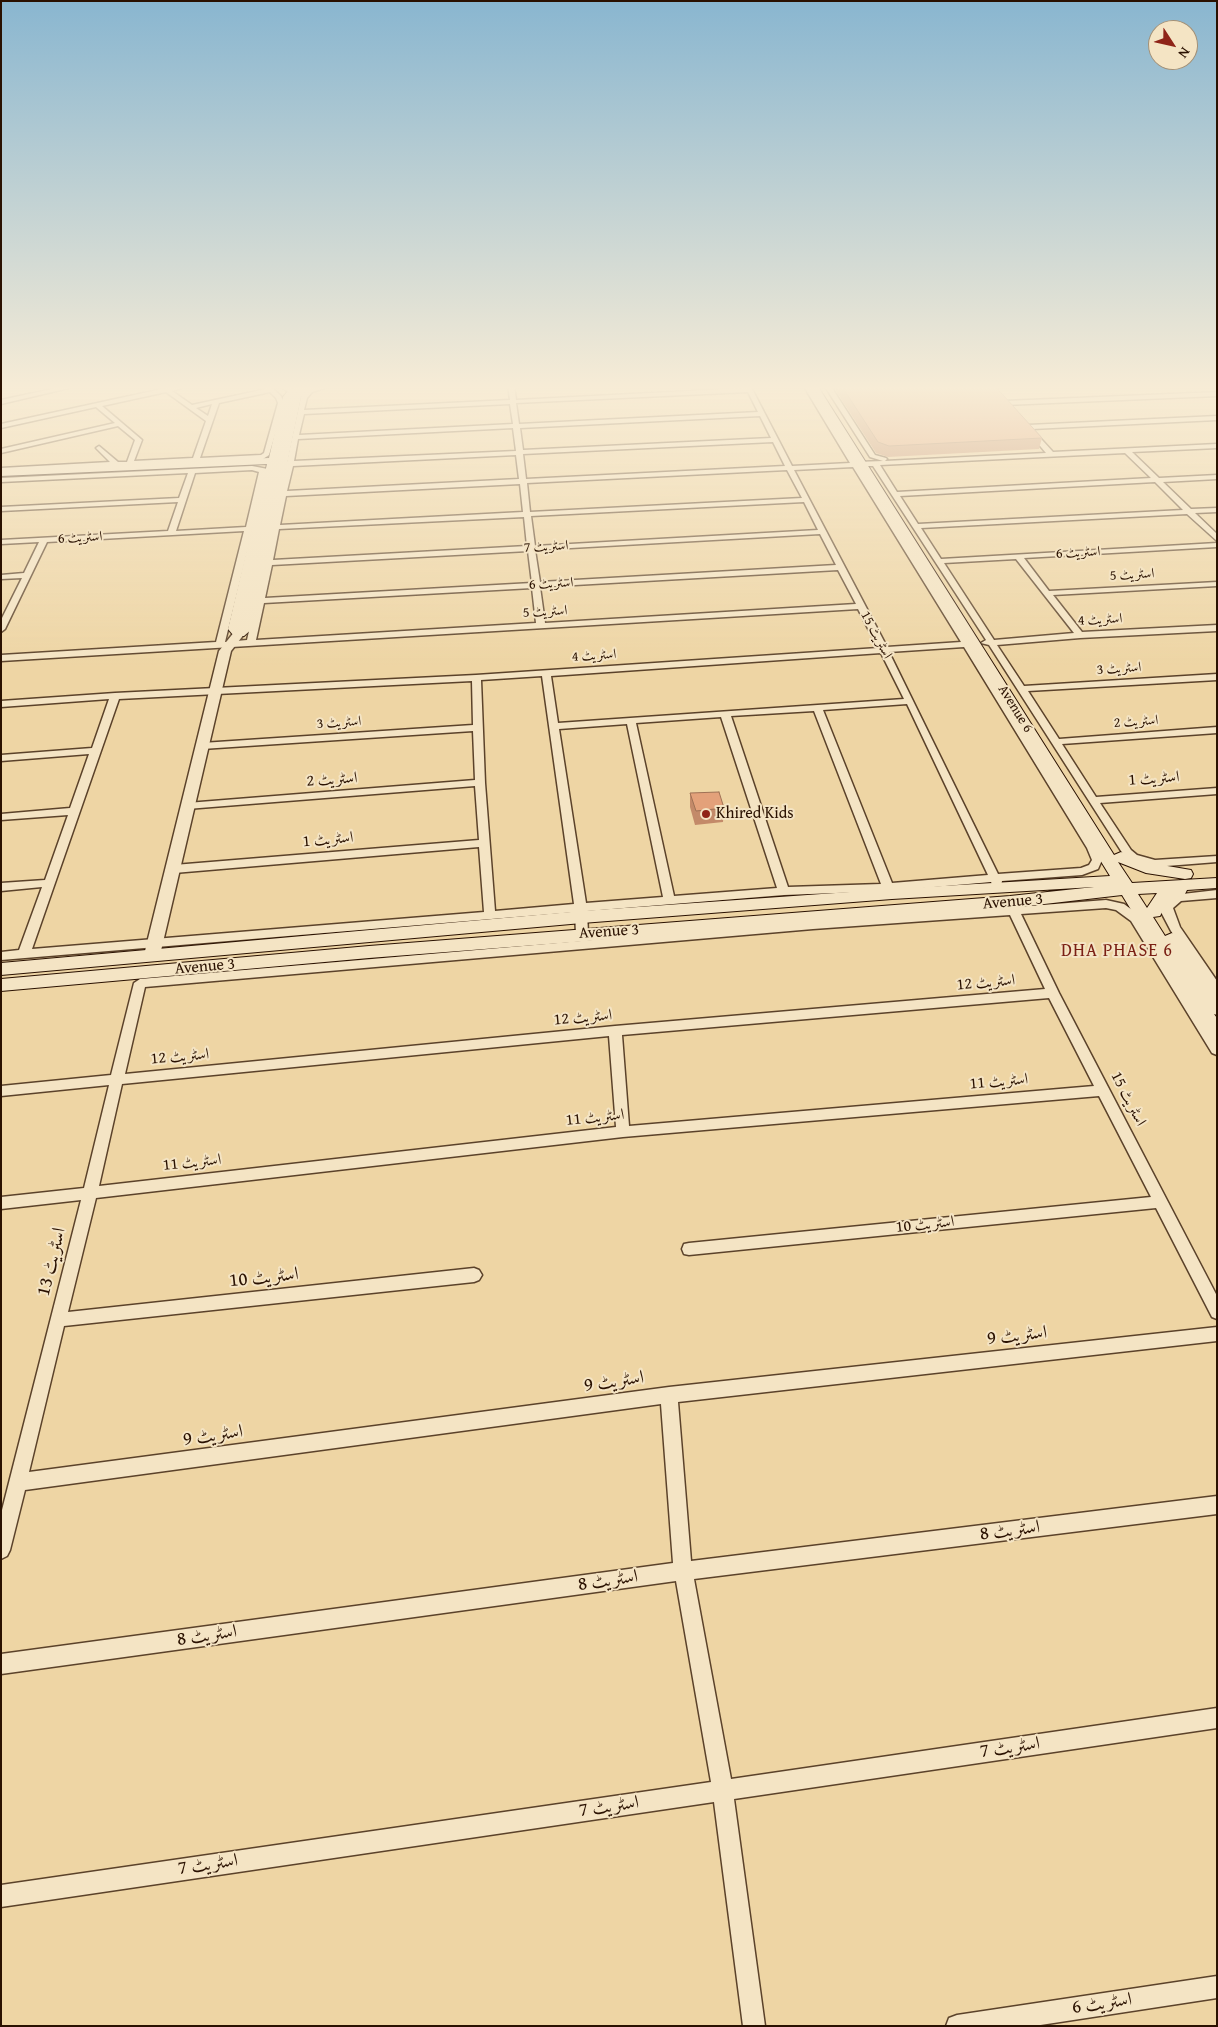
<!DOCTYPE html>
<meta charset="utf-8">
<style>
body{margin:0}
#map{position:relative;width:1218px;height:2027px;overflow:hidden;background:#eed5a4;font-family:"Gentium Book Plus",serif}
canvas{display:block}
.frame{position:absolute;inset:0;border:2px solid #2a1101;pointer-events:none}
.north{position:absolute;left:1148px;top:20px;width:50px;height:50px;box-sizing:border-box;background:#f4e4c4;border:1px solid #a39076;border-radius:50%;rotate:125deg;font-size:14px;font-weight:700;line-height:20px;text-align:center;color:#2a1101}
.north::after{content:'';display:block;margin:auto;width:18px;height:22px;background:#8f2418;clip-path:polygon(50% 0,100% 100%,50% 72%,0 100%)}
</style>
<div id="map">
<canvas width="1218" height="2027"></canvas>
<div class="frame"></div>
<div class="north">N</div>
</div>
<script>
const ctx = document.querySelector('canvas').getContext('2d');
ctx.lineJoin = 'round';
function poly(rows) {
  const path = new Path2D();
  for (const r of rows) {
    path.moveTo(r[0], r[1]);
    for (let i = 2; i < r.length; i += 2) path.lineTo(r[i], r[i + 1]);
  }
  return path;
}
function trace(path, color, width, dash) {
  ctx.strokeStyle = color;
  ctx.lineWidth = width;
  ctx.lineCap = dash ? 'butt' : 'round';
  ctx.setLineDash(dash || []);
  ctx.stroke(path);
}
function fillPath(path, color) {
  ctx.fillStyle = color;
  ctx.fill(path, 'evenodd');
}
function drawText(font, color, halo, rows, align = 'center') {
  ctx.font = font + ' "Gentium Book Plus",Amiri,serif';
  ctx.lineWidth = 4;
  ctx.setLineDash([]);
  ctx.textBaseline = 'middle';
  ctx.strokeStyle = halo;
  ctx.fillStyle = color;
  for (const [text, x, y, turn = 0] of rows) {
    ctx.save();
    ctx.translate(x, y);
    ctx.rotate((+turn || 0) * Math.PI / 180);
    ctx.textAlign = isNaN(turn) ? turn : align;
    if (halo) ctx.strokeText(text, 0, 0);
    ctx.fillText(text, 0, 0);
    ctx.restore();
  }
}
const minor = poly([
 [70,385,82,385,1,404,1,400,70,385],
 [180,385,192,385,172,391,192,405,266,389,262,385,269,385,281,396,284,403,269,455,263,459,1,472,1,468,110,462,96,448,99,446,118,462,127,462,135,440,118,426,1,453,1,449,115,423,96,407,1,428,1,424,180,385],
 [166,392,206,421,193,458,134,461,142,440,102,406,166,392],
 [270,392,276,398,278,403,264,453,261,455,200,458,219,403,270,392],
 [212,404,208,416,196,408,212,404],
 [278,385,285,385,292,389,304,392,301,394,288,392,278,385],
 [321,385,383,385,380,387,325,388,312,392,307,398,304,410,510,400,508,385,514,385,516,400,746,388,744,385,750,385,792,466,850,463,803,385,809,385,857,462,883,461,870,457,824,385,830,385,875,455,886,458,887,459,885,461,1046,453,1026,429,1025,427,1028,425,1217,416,1217,420,1032,429,1053,452,1217,444,1217,448,1132,452,1159,478,1217,475,1217,479,1163,482,1191,509,1217,508,1217,512,1195,513,1217,534,1217,541,1187,514,921,528,941,559,1217,543,1217,547,1024,558,1049,591,1217,582,1217,586,1053,595,1082,632,1217,625,1217,631,1080,638,997,645,1024,686,1217,674,1217,680,1028,691,1059,739,1217,727,1217,733,1062,744,1096,797,1217,788,1217,794,1100,803,1131,850,1137,855,1155,860,1217,856,1217,862,1154,867,1129,859,1123,854,989,645,981,643,986,640,873,466,860,466,969,642,974,641,978,644,972,647,1097,848,1102,860,1098,869,1082,875,1002,881,1001,886,997,887,993,886,991,882,888,891,784,895,587,911,588,934,582,938,576,934,575,912,1,960,1,952,19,950,42,887,1,891,1,883,45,880,68,815,1,820,1,814,70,808,89,754,1,761,1,755,92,748,109,699,1,707,1,701,115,693,476,675,878,648,858,609,1,661,1,655,216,642,244,531,47,542,5,629,1,632,1,620,22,578,1,579,1,575,24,573,39,542,1,544,1,540,168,531,178,502,1,511,1,507,179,498,188,473,1,482,1,478,252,466,273,470,273,472,266,474,225,642,247,640,279,496,272,494,280,492,286,466,280,464,287,462,301,397,308,390,321,385],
 [748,392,758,412,519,424,516,403,748,392],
 [510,404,513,424,299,435,304,414,510,404],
 [760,416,771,438,523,450,520,428,760,416],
 [513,428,516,451,294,461,298,439,513,428],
 [773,442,785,466,526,479,523,454,773,442],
 [1125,453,1151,478,897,492,880,465,1125,453],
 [516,455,519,479,287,491,293,466,516,455],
 [853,467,961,642,887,647,794,470,853,467],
 [252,470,259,472,246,527,176,531,195,473,252,470],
 [787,470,802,498,530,512,527,483,787,470],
 [1155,482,1183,510,918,524,900,496,1155,482],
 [520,484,523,512,280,525,286,496,520,484],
 [804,502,818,530,535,546,531,516,804,502],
 [524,517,527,546,273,560,279,529,524,517],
 [820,534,836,565,540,582,535,550,820,534],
 [528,551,532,583,265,598,272,565,528,551],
 [1016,559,1074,633,994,640,944,563,1016,559],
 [838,570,856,604,545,623,540,587,838,570],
 [532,588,536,623,256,640,264,603,532,588],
 [964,647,1087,848,1092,860,1089,865,1081,868,998,874,889,652,964,647],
 [881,653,904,699,558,723,551,676,881,653],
 [542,676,574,904,495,911,485,783,481,680,542,676],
 [472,681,473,725,202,743,197,746,202,749,473,731,475,780,187,803,182,806,187,809,475,786,479,840,174,865,168,869,174,873,479,847,484,912,32,949,119,699,472,681],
 [907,704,988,875,892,883,823,710,907,704],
 [814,711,881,884,788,887,731,716,814,711],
 [721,717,777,888,674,896,636,723,721,717],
 [627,724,663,897,586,903,559,729,627,724],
 [1217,392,1217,396,1005,405,1002,403,1005,401,1217,392],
 [1217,890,1217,898,1181,901,1173,908,1180,927,1217,981,1217,995,1213,994,1171,931,1161,912,1164,901,1174,895,1217,890],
 [1106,900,1124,904,1139,915,1217,1039,1217,1055,1212,1053,1131,921,1116,910,1106,908,1021,914,1059,993,1217,1296,1217,1319,1212,1317,1156,1208,689,1255,684,1254,682,1249,684,1244,689,1243,1151,1197,1099,1096,623,1137,96,1198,68,1312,474,1268,479,1270,482,1275,479,1280,474,1282,64,1326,29,1472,669,1387,1217,1327,1217,1341,678,1402,691,1561,1217,1496,1217,1514,694,1579,731,1779,1217,1708,1217,1728,734,1799,765,2026,743,2026,714,1802,1,1907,1,1885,711,1782,676,1581,1,1674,1,1654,673,1563,661,1404,25,1490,10,1550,7,1556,1,1559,1,1514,81,1200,1,1209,1,1197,84,1188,109,1085,1,1096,1,1086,111,1075,134,983,140,979,813,921,1006,907,1008,904,1012,903,1017,907,1106,900],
 [1010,915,1045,989,615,1026,125,1074,145,987,813,929,1010,915],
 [1049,998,1094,1086,629,1126,622,1035,1049,998],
 [609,1036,616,1127,99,1186,122,1084,609,1036],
 [1217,1976,1217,1998,1034,2026,946,2026,949,2018,957,2015,1217,1976]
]);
const tertiary = poly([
 [239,630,245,633,231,651,160,955,157,959,152,960,147,959,144,955,219,651,235,631,239,630]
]);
const secondary = poly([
 [298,385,324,385,301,397,253,628,244,636,234,636,228,629,267,464,1,476,1,470,269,458,283,397,288,391,298,385],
 [807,385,817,385,1114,855,1121,852,1150,863,1191,870,1193,874,1191,878,1185,879,1146,873,1118,862,1132,883,1217,878,1217,888,1187,890,1185,894,1168,901,1160,916,1153,917,1165,936,1172,933,1178,935,1217,993,1217,1015,1214,1014,1217,1018,1217,1041,1210,1039,1122,895,1010,908,369,958,1,991,1,979,369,946,1010,896,1094,887,892,899,582,923,1,975,1,963,582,911,892,889,1110,876,807,385],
 [1157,893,1147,908,1138,894,1157,893]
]);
trace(minor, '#5b422a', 3);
trace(tertiary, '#5b422a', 3);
trace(secondary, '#2a1101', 2);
fillPath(minor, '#f4e4c4');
fillPath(tertiary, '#f4e4c4');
fillPath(secondary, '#f4e4c4');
fillPath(poly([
 [837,385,994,385,1042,438,1039,449,888,457,876,453,836,391],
 [690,793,724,808,723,822,695,825,690,807]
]), '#c38a69');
const building = poly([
 [841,385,994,385,1042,438,889,446,878,442,841,385],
 [719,792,724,808,696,811,690,793,719,792]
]);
fillPath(building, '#e3a17a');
trace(building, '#9f7155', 1);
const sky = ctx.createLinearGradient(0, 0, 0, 669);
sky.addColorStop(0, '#89b6d0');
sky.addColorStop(0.58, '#f7ecd6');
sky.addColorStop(1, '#f7ecd600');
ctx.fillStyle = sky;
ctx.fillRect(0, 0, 1218, 669);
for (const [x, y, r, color] of [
 [706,814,5,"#8f2418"]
]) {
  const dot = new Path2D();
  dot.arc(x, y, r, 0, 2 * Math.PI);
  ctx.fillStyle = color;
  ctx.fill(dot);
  trace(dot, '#f4e4c4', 2);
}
drawText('14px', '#2a1101', '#f4e4c4', [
 ["اسٹریٹ 6",80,538,-3],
 ["اسٹریٹ 7",546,547,-3],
 ["اسٹریٹ 6",1078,553,-3],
 ["اسٹریٹ 5",1132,575,-3],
 ["اسٹریٹ 6",551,584,-3],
 ["اسٹریٹ 5",545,612,-3],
 ["اسٹریٹ 4",1100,620,-3],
 ["اسٹریٹ 15",876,635,62],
 ["اسٹریٹ 4",594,656,-4],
 ["اسٹریٹ 3",1119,669,-4],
 ["Avenue 6",1015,709,58],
 ["اسٹریٹ 2",1136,722,-4],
 ["اسٹریٹ 3",339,723,-4]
]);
drawText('16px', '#2a1101', '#f4e4c4', [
 ["اسٹریٹ 1",1154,779,-4],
 ["اسٹریٹ 2",332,780,-4],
 ["اسٹریٹ 1",328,840,-5],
 ["Avenue 3",1013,902,-5],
 ["Avenue 3",609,932,-4],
 ["Avenue 3",205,967,-5],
 ["اسٹریٹ 12",986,983,-5],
 ["اسٹریٹ 12",583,1018,-5],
 ["اسٹریٹ 12",180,1057,-5],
 ["اسٹریٹ 11",999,1082,-5],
 ["اسٹریٹ 15",1128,1099,63],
 ["اسٹریٹ 11",595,1118,-6],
 ["اسٹریٹ 11",192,1163,-6],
 ["اسٹریٹ 10",925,1225,-6]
]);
drawText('16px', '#2a1101', '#f4e4c4', [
 ["Khired Kids",716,814]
], 'left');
ctx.letterSpacing = '1px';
drawText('18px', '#7a1f14', '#f4e4c4', [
 ["DHA PHASE 6",1117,951]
]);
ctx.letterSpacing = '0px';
drawText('19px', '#2a1101', '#f4e4c4', [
 ["اسٹریٹ 13",52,1262,-76],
 ["اسٹریٹ 10",264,1278,-6],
 ["اسٹریٹ 9",1017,1336,-6],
 ["اسٹریٹ 9",614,1382,-8],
 ["اسٹریٹ 9",213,1436,-8],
 ["اسٹریٹ 8",1010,1531,-7],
 ["اسٹریٹ 8",608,1581,-8],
 ["اسٹریٹ 8",207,1636,-8],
 ["اسٹریٹ 7",1010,1748,-8],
 ["اسٹریٹ 7",609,1807,-8],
 ["اسٹریٹ 7",208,1865,-8],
 ["اسٹریٹ 6",1102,2004,-8]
]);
</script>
